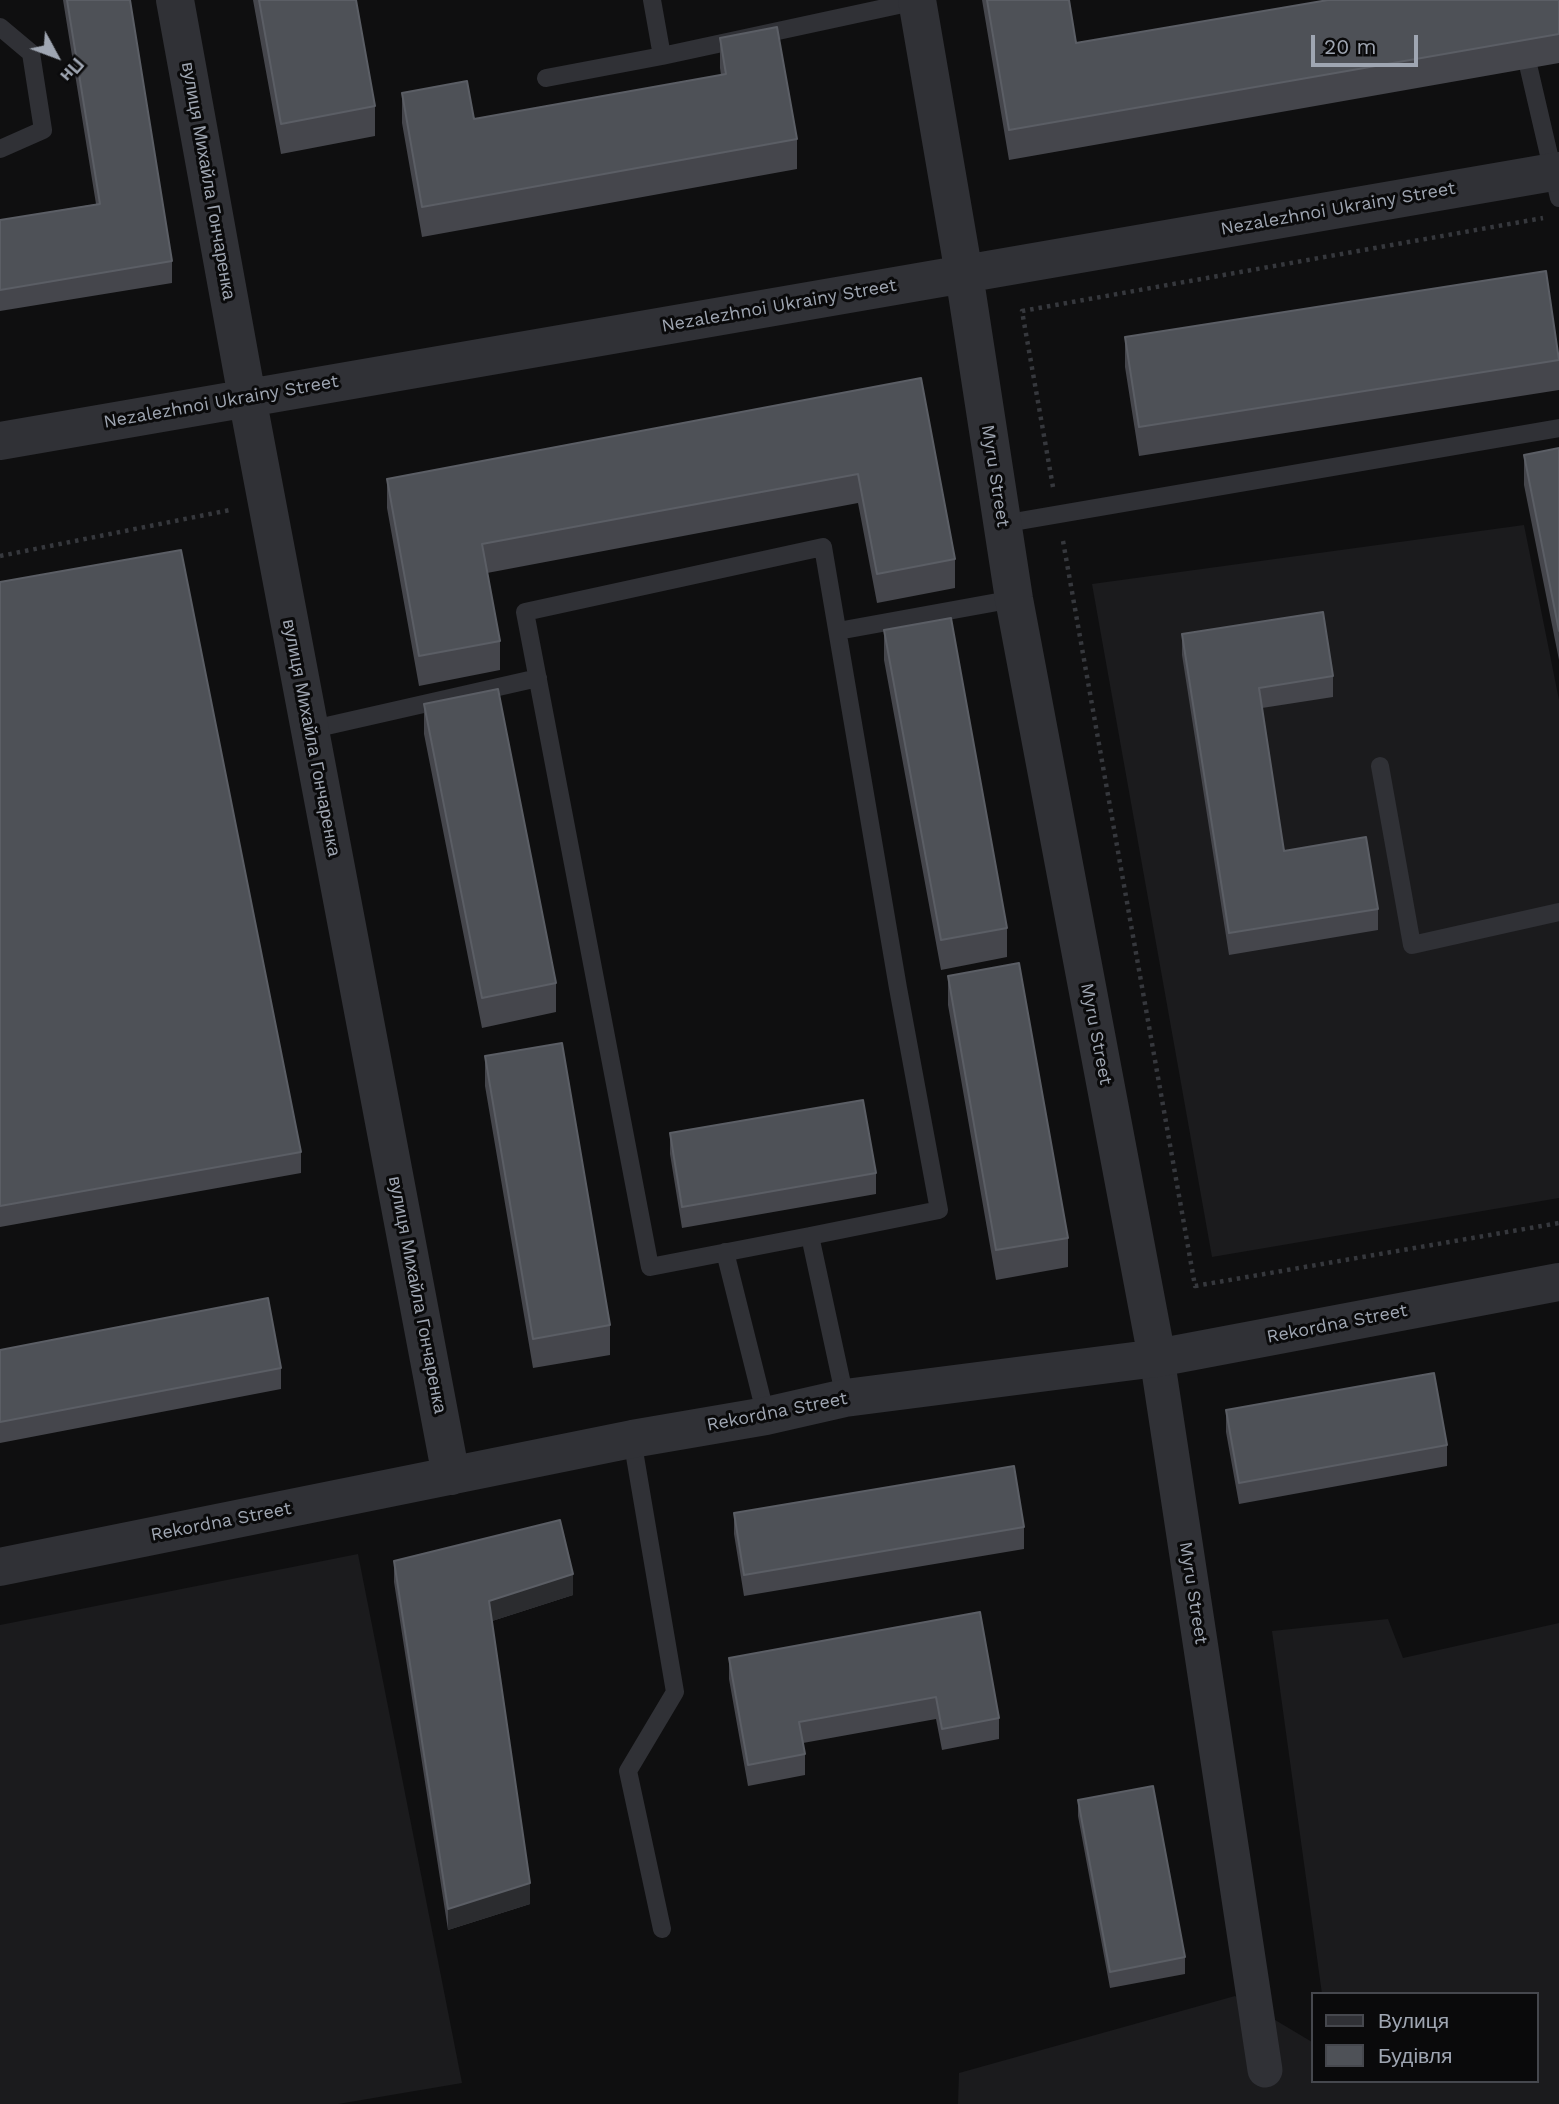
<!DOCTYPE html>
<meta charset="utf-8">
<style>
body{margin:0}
#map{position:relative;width:1559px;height:2104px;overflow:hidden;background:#0f0f10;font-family:"Work Sans",sans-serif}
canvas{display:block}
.legend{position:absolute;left:1311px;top:1992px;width:228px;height:91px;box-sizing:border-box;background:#0a0a0b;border:2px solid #46484e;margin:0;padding:9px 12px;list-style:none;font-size:21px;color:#9fa6b2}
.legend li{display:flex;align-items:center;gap:14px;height:35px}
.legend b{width:35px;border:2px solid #46484e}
.north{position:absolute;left:21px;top:21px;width:70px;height:70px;-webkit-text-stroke:5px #0a0a0b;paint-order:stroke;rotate:131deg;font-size:19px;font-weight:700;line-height:28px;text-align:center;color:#9fa6b2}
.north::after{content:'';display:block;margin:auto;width:24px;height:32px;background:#9fa6b2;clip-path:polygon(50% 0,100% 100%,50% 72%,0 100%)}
.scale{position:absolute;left:1311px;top:35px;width:107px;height:32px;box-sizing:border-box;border:4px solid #9fa6b2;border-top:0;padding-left:9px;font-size:21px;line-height:24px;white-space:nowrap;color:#9fa6b2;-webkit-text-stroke:5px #0a0a0b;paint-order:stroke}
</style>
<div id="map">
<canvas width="1559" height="2104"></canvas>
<ul class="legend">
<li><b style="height:9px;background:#303136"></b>Вулиця</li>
<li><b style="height:19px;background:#4e5157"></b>Будівля</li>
</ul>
<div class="north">Пн</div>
<div class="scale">20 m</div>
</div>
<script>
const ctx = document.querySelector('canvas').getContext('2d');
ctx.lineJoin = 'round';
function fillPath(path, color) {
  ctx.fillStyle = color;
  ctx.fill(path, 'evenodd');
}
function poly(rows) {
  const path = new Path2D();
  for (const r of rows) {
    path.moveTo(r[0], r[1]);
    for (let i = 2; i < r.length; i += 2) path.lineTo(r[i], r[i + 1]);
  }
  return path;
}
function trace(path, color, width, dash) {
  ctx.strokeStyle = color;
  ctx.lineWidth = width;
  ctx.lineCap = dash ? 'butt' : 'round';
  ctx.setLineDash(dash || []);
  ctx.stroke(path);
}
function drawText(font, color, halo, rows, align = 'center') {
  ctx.font = font + ' "Work Sans",sans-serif';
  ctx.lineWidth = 6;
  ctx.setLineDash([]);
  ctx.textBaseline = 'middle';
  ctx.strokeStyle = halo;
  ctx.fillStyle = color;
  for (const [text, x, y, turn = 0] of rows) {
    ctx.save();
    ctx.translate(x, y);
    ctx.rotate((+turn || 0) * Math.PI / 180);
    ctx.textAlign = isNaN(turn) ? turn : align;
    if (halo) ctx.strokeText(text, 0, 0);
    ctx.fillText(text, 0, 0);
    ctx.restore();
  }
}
fillPath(poly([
 [1524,525,1559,700,1559,1198,1212,1257,1092,584],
 [358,1554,462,2083,338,2104,0,2104,0,1625],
 [1388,1619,1403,1658,1559,1623,1559,2104,958,2104,959,2073,1235,1996,1312,2042,1312,2081,1536,2081,1536,1994,1322,1994,1272,1631]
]), '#1b1b1d');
trace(poly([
 [1053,487,1022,311,1543,218],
 [1063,541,1195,1286,1559,1223],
 [0,556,230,510]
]), '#36383d', 4.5, [3.5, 5]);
trace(poly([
 [652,0,662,56,917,1],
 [0,27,31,53,43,130,0,149],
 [1529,69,1559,198],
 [546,78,662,56],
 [1002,524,1559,428],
 [838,631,1014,599],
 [309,730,538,678],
 [1380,766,1412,945,1559,912],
 [810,1236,650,1267,525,612,823,547,898,988,939,1210,810,1236,845,1398],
 [725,1252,766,1416],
 [632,1439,675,1692,628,1771,662,1929]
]), '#303136', 18);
trace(poly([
 [1157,1358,1265,2070]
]), '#303136', 35);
trace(poly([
 [175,0,247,397,451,1476],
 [917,0,964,274,1014,599,1157,1358],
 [0,441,1559,171],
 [0,1567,632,1439,766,1416,845,1398,1157,1358,1559,1282]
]), '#303136', 38);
fillPath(poly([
 [63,0,130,0,172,261,172,283,0,311,0,220,96,204],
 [253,0,356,0,375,106,375,136,281,154],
 [982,0,1069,0,1076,43,1559,0,1559,63,1009,160],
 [720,38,797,139,797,169,422,237,402,123,402,93,474,119,721,75,720,68],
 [1125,337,1559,355,1559,390,1139,456,1125,367],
 [921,378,955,559,955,588,877,603,858,503,487,573,500,641,500,670,419,686,387,508,387,479],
 [1559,448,1559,660,1524,485,1524,455],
 [0,582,301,1152,301,1173,0,1227],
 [884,630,1007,928,1007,957,941,970,884,660],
 [1182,634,1333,676,1333,697,1262,708,1284,851,1378,909,1378,930,1229,955,1182,655],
 [424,704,556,983,556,1012,482,1028,424,734],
 [948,976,1068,1238,1068,1267,996,1280,948,1005],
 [485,1056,610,1325,610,1355,533,1368,485,1086],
 [670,1133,876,1173,876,1194,682,1228,670,1154],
 [0,1350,281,1368,281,1389,0,1443],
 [1226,1410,1447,1445,1447,1466,1239,1504,1226,1432],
 [734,1513,1024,1527,1024,1549,744,1596,734,1534],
 [394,1561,573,1595,492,1621,530,1904,448,1930,394,1582],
 [980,1612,999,1718,999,1739,942,1750,936,1719,803,1743,805,1754,805,1775,748,1786,729,1679,729,1658],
 [1078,1800,1185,1957,1185,1974,1110,1988,1078,1816]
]), '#45464c');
fillPath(poly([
 [573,1574,573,1595,489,1622,489,1601],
 [530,1883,530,1904,448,1930,448,1909]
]), '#2b2c2f');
const building = poly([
 [67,0,130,0,172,261,0,290,0,220,100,204,67,0],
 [259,0,356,0,375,106,281,124,259,0],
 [987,0,1069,0,1076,43,1328,0,1559,0,1559,34,1009,130,987,0],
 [777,27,797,139,422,207,402,93,467,81,474,119,726,74,720,38,777,27],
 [1546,271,1559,360,1139,427,1125,337,1546,271],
 [921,378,955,559,877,574,858,474,482,544,500,641,419,656,387,479,921,378],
 [1559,448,1559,631,1524,455,1559,448],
 [181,550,301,1152,0,1206,0,582,181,550],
 [1323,612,1333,676,1259,688,1284,851,1366,837,1378,909,1229,933,1182,634,1323,612],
 [951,618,1007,928,941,940,884,630,951,618],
 [498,689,556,983,482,998,424,704,498,689],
 [1019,963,1068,1238,996,1250,948,976,1019,963],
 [562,1043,610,1325,533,1339,485,1056,562,1043],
 [863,1100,876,1173,682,1207,670,1133,863,1100],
 [268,1298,281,1368,0,1422,0,1350,268,1298],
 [1434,1373,1447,1445,1239,1483,1226,1410,1434,1373],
 [1014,1466,1024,1527,744,1575,734,1513,1014,1466],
 [560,1520,573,1574,489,1601,530,1883,448,1909,394,1561,560,1520],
 [980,1612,999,1718,942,1729,936,1697,799,1722,805,1754,748,1765,729,1658,980,1612],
 [1153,1786,1185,1957,1110,1972,1078,1800,1153,1786]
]);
fillPath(building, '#4e5157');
trace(building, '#5b5e65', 2);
drawText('18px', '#9fa6b2', '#0a0a0b', [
 ["вулиця Михайла Гончаренка",208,181,80],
 ["Nezalezhnoi Ukrainy Street",1338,209,-10],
 ["Nezalezhnoi Ukrainy Street",779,306,-10],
 ["Nezalezhnoi Ukrainy Street",221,402,-10],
 ["Myru Street",995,476,81],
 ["вулиця Михайла Гончаренка",311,738,79],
 ["Myru Street",1096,1034,79],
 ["вулиця Михайла Гончаренка",417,1295,79],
 ["Rekordna Street",1337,1324,-11],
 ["Rekordna Street",777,1412,-11],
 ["Rekordna Street",221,1522,-11],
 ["Myru Street",1193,1593,81]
]);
</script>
